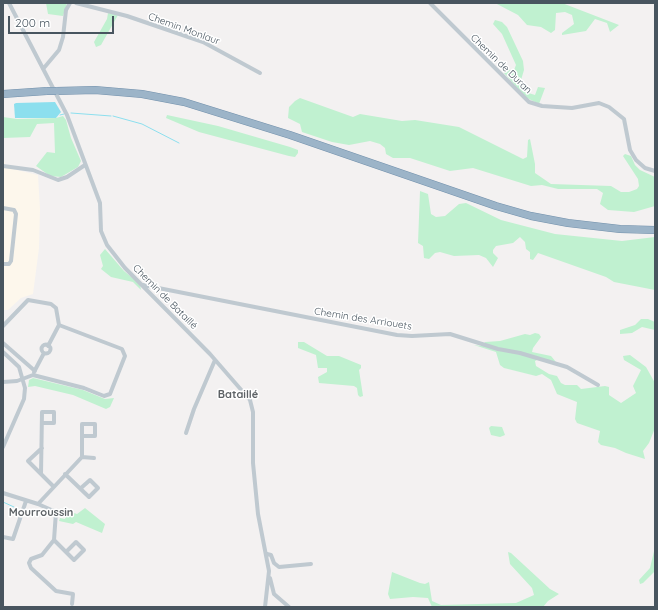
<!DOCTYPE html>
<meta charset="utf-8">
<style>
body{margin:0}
#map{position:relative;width:658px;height:610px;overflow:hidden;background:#f3f1f1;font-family:Quicksand,sans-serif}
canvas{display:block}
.frame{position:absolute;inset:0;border:4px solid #48555f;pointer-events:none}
.scale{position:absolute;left:8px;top:16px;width:106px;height:18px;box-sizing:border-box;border:2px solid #48555f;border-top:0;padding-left:5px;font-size:12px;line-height:14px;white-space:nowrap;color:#48555f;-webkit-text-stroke:3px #fff;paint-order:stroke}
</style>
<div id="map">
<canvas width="658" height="610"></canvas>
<div class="frame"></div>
<div class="scale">200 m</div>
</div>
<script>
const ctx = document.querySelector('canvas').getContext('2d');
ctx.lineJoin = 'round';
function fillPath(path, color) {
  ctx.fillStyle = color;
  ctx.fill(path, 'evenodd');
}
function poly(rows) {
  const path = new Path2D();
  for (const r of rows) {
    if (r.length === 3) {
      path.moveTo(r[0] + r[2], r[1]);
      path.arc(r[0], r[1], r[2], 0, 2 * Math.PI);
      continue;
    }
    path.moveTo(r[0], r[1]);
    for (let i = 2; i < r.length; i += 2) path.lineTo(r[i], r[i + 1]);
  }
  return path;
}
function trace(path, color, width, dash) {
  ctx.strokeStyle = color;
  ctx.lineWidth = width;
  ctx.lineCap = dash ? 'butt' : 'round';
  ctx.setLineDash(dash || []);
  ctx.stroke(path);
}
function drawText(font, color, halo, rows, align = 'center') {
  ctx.font = font + ' Quicksand,sans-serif';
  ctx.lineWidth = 3;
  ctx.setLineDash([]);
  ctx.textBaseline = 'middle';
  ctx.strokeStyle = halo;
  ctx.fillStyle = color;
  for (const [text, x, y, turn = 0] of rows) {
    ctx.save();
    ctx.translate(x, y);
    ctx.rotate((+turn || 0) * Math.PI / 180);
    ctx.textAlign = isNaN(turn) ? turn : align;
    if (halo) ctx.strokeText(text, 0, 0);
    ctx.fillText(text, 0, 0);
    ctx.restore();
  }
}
fillPath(poly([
 [3,161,5,162,4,167,38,175,40,209,39,248,33,294,21,298,8,310,3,310]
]), '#fdf7ec');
fillPath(poly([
 [46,3,67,3,63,16,48,14],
 [495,3,562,3,619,25,610,32,607,23,595,19,586,31,562,35,562,33,574,24,572,15,565,12,556,13,555,30,551,33,541,27,527,25,518,15],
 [108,13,118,15,101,45,96,47,94,42,107,19],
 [495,20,502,22,507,27,523,61,524,70,521,80,524,84,522,91,535,95,538,87,545,88,539,104,525,97,504,73,504,69,507,68,511,71,514,70,516,65,502,34,493,24],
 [300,98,353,117,360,114,402,121,415,120,459,127,523,159,527,157,528,140,530,139,535,164,535,173,551,184,611,186,621,192,629,192,637,189,639,186,638,179,623,156,625,154,631,156,635,165,640,170,655,177,655,206,634,212,608,210,600,204,603,193,597,189,558,189,542,185,531,186,473,168,450,171,410,158,393,158,386,154,385,148,380,144,370,141,349,145,332,142,302,132,300,124,288,118,289,107,295,101],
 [167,115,218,126,290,147,298,150,298,153,295,157,289,156,199,132,166,118],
 [63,116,66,120,71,138,81,161,78,167,61,177,50,176,36,166,47,152,55,153,54,123,37,124,30,137,3,138,3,117,17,119,56,118],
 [420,191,428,194,431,214,436,217,445,216,459,204,466,203,501,220,555,234,622,241,655,237,655,290,614,282,606,277,538,253,533,260,530,259,530,252,526,249,525,242,520,237,513,243,496,246,493,250,493,253,498,258,493,267,486,258,479,255,454,256,440,252,435,253,429,259,424,258,423,246,418,243],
 [105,249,124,271,140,284,141,290,133,282,111,277,101,269,103,266,100,255],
 [641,319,648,319,655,322,655,330,642,327,632,333,620,334,620,330,635,325],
 [535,333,539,334,541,337,533,348,532,352,551,356,556,362,541,358,535,361,536,366,549,374,557,376,561,383,565,385,577,385,581,389,605,386,609,387,609,395,621,403,636,393,633,386,641,370,624,360,623,356,630,355,646,367,655,383,655,428,649,443,643,451,645,459,626,453,615,448,601,445,598,442,600,431,577,423,575,419,577,402,557,394,551,380,542,374,536,376,504,368,500,365,496,352,474,345,482,346,485,342,500,341,525,334,530,335],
 [298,342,304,342,327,356,339,356,361,365,361,368,359,370,363,396,360,397,358,395,357,388,354,386,319,383,318,377,327,372,327,368,318,368,316,355,298,348],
 [33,378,83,390,105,399,114,398,110,407,106,409,73,395,35,386,28,387,29,380],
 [491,426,502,427,505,435,500,437,491,435,489,428],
 [85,508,105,524,102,533,76,522,73,524,59,521,60,518,65,519,68,511,77,514],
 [655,547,655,571,643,583,640,584,639,580,650,568],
 [508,552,511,553,550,589,559,594,548,601,543,607,432,607,428,598,413,597,390,599,388,594,392,572,420,583,425,584,429,582,432,601,441,605,516,603,534,595,532,588,510,564]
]), '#c0f1d0');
fillPath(poly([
 [55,102,61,112,56,118,15,118,14,104,16,103]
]), '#8cdfee');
trace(poly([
 [71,113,111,116],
 [60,115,64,114],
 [113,116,142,124,179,143],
 [3,502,14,507]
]), '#8cdfee', 1);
const trunk = poly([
 [56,91,95,90,142,94,184,102,290,135,496,206,531,216,568,223,620,229,655,230],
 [3,94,47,91]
]);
trace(trunk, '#7391ac', 8);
trace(poly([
 [9,3,67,115,100,203,101,231,107,245,125,268,210,354,250,400,253,412,253,463,258,514,269,571,265,607],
 [76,3,127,16,203,42,260,73],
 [430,3,529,102,542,106,572,108,599,103,609,107,624,119,630,150,636,160,645,168,655,171],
 [43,69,59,50,63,37,66,10,70,3],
 [3,166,33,170,58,180,67,177,85,165],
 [3,208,14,210,16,214,11,261,9,264,3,264],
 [143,285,397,335,412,336,450,334,498,349,520,353,567,367,598,385],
 [3,326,28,300,51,304,56,308,59,325,122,349,125,356,110,394,104,396,84,388,33,375,17,381,3,382],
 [3,343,35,371],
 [46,349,4.5],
 [48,346,59,325],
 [3,352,19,367,25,388,24,399,3,447],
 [34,372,44,353],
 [42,423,54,423,54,412,42,412,41,474,53,486],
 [186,433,194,409,215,360],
 [82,457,94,458],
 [41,474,28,461,42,448],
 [65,474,89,497,98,488,90,480,81,488],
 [3,493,38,504,56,512,64,513],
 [38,504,82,457,82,424,95,424,95,436,82,436],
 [56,512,54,540,42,555,31,559,29,563,31,568,56,591,73,594,72,604],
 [3,537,13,539,26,501],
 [54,540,74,560,84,550,76,542,66,552],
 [267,554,271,555,274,563,279,567,311,564],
 [270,578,274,594,289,607]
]), '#bfc9d0', 4);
trace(trunk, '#9cb4c8', 7);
const trunkBridge = poly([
 [47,91,56,91]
]);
trace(trunkBridge, '#7391ac', 8, []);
trace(trunkBridge, '#9cb4c8', 7);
drawText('10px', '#48555f', '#fff', [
 ["Chemin Monlaur",184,29,20],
 ["Chemin de Duran",501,64,44],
 ["Chemin de Bataillé",165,297,45],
 ["Chemin des Arriouets",363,319,9]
]);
drawText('bold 11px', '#5d6266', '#fff', [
 ["Bataillé",238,395],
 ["Mourroussin",41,513]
]);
</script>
